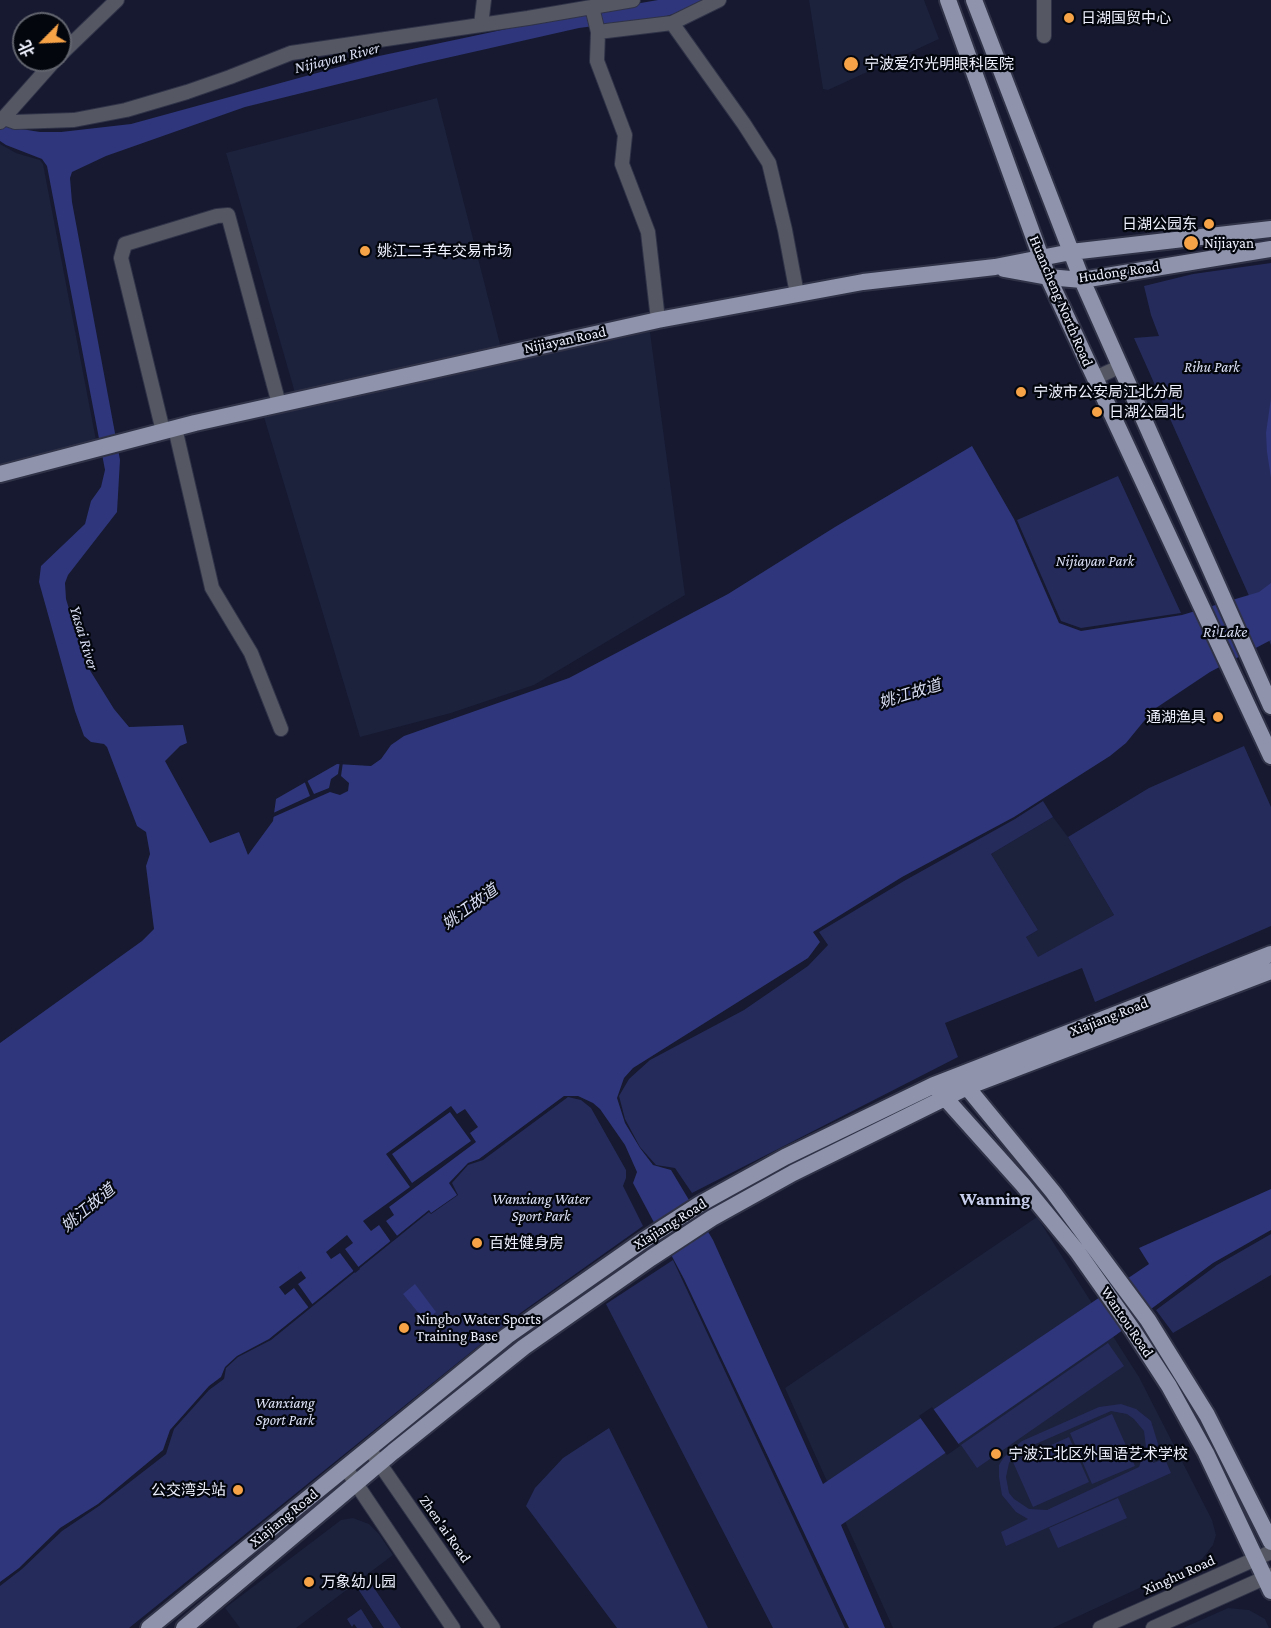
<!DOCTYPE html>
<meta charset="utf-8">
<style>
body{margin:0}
#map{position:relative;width:1271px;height:1628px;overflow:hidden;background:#16192f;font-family:"Crimson Pro","Noto Sans SC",serif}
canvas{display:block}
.north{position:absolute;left:12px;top:12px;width:60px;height:60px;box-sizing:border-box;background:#04060e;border:2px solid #62646e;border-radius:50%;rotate:246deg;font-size:16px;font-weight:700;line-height:24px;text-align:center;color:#eef1fd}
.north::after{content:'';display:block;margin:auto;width:21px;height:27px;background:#f6a247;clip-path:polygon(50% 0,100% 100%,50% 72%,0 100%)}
</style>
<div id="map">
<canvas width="1271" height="1628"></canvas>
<div class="north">北</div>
</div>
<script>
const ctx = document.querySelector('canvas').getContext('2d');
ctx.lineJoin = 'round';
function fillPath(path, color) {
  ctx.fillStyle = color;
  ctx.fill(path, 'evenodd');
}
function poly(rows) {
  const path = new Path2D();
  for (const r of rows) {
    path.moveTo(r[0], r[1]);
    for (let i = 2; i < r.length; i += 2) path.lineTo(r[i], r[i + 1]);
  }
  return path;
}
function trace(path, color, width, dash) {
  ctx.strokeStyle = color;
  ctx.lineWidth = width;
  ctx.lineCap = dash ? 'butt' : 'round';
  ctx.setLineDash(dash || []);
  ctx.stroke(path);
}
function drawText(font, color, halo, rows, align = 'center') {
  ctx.font = font + ' "Crimson Pro","Noto Sans SC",serif';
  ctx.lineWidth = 4.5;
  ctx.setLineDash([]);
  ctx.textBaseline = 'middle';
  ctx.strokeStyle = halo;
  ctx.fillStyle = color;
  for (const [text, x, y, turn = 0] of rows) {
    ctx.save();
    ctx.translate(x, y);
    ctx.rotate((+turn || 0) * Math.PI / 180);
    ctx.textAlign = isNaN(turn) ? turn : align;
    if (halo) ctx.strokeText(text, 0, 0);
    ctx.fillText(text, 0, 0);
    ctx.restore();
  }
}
fillPath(poly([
 [809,0,924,0,939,39,828,90,823,89],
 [437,98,501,348,295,393,226,153],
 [0,144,16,153,40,160,43,164,96,440,0,465],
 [650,332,685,595,534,685,451,713,360,737,264,417],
 [1053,817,1068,837,1114,915,1038,958,1026,937,1038,930,991,854],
 [1037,1217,1139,1377,1212,1520,1216,1535,1213,1545,1202,1559,1053,1628,893,1628,785,1388],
 [353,1518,369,1524,379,1534,393,1555,296,1628,240,1628,225,1608,341,1520],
 [1228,1608,1249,1610,1265,1619,1269,1628,1183,1628]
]), '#1c213c');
fillPath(poly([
 [1271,263,1271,645,1134,338,1159,336,1151,315,1144,286,1193,274],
 [1118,476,1181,613,1081,628,1061,621,1017,520],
 [1244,746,1271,807,1271,926,1095,1002,1082,968,945,1023,958,1057,692,1193,675,1168,656,1165,640,1147,625,1119,619,1096,629,1079,650,1060,744,1010,808,966,828,945,819,932,904,881,1015,819,1043,801,1053,817,991,854,1038,930,1026,937,1038,957,1114,915,1068,837,1149,788],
 [568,1097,581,1100,591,1108,626,1170,626,1178,623,1186,643,1226,512,1319,129,1628,0,1628,0,1586,22,1569,62,1531,99,1506,166,1454,174,1429,209,1390,224,1379,226,1368,238,1357,271,1340,429,1212,431,1214,458,1195,452,1183,468,1165,483,1160],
 [1271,1234,1271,1275,1173,1333,1156,1310,1217,1265],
 [673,1260,845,1628,773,1628,606,1304],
 [1108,1343,1124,1366,977,1468,961,1445],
 [1121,1404,1136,1409,1151,1421,1158,1444,1153,1463,1165,1459,1171,1473,1006,1546,1001,1532,1028,1519,1016,1512,1002,1495,999,1477,999,1465,1004,1457,1022,1441,1099,1407],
 [1111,1411,1127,1414,1134,1419,1144,1431,1146,1447,1139,1467,1047,1510,1029,1509,1014,1499,1009,1493,1006,1477,1009,1463,1014,1456,1022,1450],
 [1112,1414,1135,1466,1092,1484,1070,1433],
 [609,1428,708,1628,617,1628,526,1506,535,1488,563,1458],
 [1069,1437,1089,1482,1033,1507,1013,1462],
 [1118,1498,1127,1518,1058,1548,1049,1528],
 [370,1582,401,1628,384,1628,358,1589],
 [361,1609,373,1628,357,1628,354,1624,352,1627,347,1619]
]), '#252b5b');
fillPath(poly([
 [658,0,709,0,687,10,663,17,579,28,420,64,245,107,106,156,72,172,70,178,72,202,120,460,117,512,68,575,65,583,66,599,86,664,114,709,129,727,183,725,187,743,180,746,165,761,210,843,239,832,248,855,273,821,276,799,337,764,371,766,381,759,391,745,404,736,569,678,728,594,835,527,972,446,1014,519,1059,623,1081,631,1182,615,1259,592,1271,583,1271,640,1210,672,1153,710,1126,743,1110,756,1014,817,902,877,813,932,820,942,808,958,633,1068,624,1078,617,1098,625,1123,640,1148,653,1165,671,1170,713,1240,823,1484,1149,1264,1139,1248,1271,1189,1271,1230,1213,1263,1116,1335,841,1525,885,1628,849,1628,684,1279,633,1183,637,1172,625,1145,600,1109,593,1103,578,1096,564,1096,479,1159,468,1163,449,1183,457,1195,431,1213,429,1210,269,1339,237,1356,225,1367,221,1377,209,1386,170,1430,163,1450,98,1504,60,1528,19,1568,0,1582,0,1043,142,941,154,929,146,866,150,854,146,832,137,826,107,747,104,744,91,742,84,736,75,711,39,582,41,566,85,524,91,501,101,487,105,470,47,166,42,159,6,145,0,141,0,122,15,128,40,132,61,132,131,124,379,56,577,14],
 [1271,398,1271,478,1267,452,1266,433],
 [415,1284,436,1312,425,1321,403,1294]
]), '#2f367b');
fillPath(poly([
 [340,761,343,762,341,776,349,783,348,791,340,795,330,792,271,818,271,814,310,796,304,780,306,778,314,794,329,788,331,779,338,774],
 [451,1106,457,1114,465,1109,478,1127,470,1133,476,1142,389,1207,394,1215,386,1221,398,1237,391,1242,379,1225,371,1231,363,1221,410,1187,386,1154],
 [450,1112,471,1141,412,1183,392,1154],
 [347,1235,353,1243,345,1249,360,1269,355,1273,340,1253,331,1259,326,1252],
 [301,1271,306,1278,298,1284,313,1305,309,1308,294,1288,285,1295,279,1287],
 [932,1407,960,1446,947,1455,919,1416]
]), '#16192f');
const minor = poly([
 [1044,0,1044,36],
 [592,7,633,0],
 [672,23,744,124,769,163,785,230,797,294],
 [481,25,484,0],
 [598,32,672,23,719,0],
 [60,55,117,0],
 [4,118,15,122,74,120,126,110,187,92,230,77,291,53,528,18,592,7,598,32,597,61,625,135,622,164,648,232,658,320],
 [0,122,55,60],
 [1095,378,1119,367],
 [175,428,212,588,251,653,281,729],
 [163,431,121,258,125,244,217,216,228,215,279,404],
 [375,1457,493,1628],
 [345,1467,453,1628],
 [1100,1628,1271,1552],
 [1153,1628,1271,1575]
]);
const major = poly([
 [948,0,1048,277,1271,756],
 [974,0,1082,280,1271,706],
 [1004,269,1048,277,1082,280,1271,249],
 [0,474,195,423,658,320,863,282,995,267,1071,252,1271,229],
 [962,1081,1053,1192,1148,1320,1207,1415,1271,1542],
 [938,1090,1023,1185,1077,1251,1132,1329,1169,1386,1206,1453,1271,1591],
 [149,1628,507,1336,641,1242,700,1204,785,1157,934,1085,1271,954],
 [184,1628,393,1452,524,1347,651,1258,712,1218,793,1173,967,1087,1271,971]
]);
trace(minor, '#303348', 16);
trace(major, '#303348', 20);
trace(minor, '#555863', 14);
trace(major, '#8f94ac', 16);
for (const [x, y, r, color] of [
 [1069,18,6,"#f6a247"],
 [851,64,8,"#f6a247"],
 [1209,224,6,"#f6a247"],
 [1191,243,8,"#f6a247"],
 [365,251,6,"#f6a247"],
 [1021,392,6,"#f6a247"],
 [1097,412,6,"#f6a247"],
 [1218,717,6,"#f6a247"],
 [477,1243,6,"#f6a247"],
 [404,1328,6,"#f6a247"],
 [996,1454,6,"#f6a247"],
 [238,1490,6,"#f6a247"],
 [309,1582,6,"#f6a247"]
]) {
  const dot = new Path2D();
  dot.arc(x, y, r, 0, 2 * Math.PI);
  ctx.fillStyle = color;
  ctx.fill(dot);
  trace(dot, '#04060e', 2);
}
drawText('15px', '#eef1fd', '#04060e', [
 ["日湖国贸中心",1081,18],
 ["宁波爱尔光明眼科医院",864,64],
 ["日湖公园东",1197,224,"right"],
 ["Nijiayan",1204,243],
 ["姚江二手车交易市场",377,251],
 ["宁波市公安局江北分局",1033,392],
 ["日湖公园北",1109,412],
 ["通湖渔具",1206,717,"right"],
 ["百姓健身房",489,1243],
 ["Ningbo Water Sports",416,1319],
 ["Training Base",416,1336],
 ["宁波江北区外国语艺术学校",1008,1454],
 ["公交湾头站",226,1490,"right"],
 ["万象幼儿园",321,1582]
], 'left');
drawText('15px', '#eef1fd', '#04060e', [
 ["Hudong Road",1119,272,-8],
 ["Huancheng North Road",1061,301,67],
 ["Nijiayan Road",565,340,-12],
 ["Xiajiang Road",1109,1017,-21],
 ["Xiajiang Road",670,1224,-32],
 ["Wantou Road",1127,1322,56],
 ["Xiajiang Road",284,1518,-39],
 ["Zhen'ai Road",445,1529,55],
 ["Xinghu Road",1179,1575,-24]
]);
drawText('italic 15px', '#dde2f7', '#04060e', [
 ["Rihu Park",1212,367],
 ["Nijiayan Park",1095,561],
 ["Wanxiang Water",541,1199],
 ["Sport Park",541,1216],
 ["Wanxiang",285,1403],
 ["Sport Park",285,1420]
]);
drawText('italic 16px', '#d8ddf2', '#04060e', [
 ["Nijiayan River",337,58,-14],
 ["Ri Lake",1225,632],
 ["Yasai River",84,638,73],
 ["姚江故道",910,694,-17],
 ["姚江故道",470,907,-36],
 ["姚江故道",88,1208,-40]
]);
drawText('bold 18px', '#c6cdeb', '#04060e', [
 ["Wanning",995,1199]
]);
</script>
